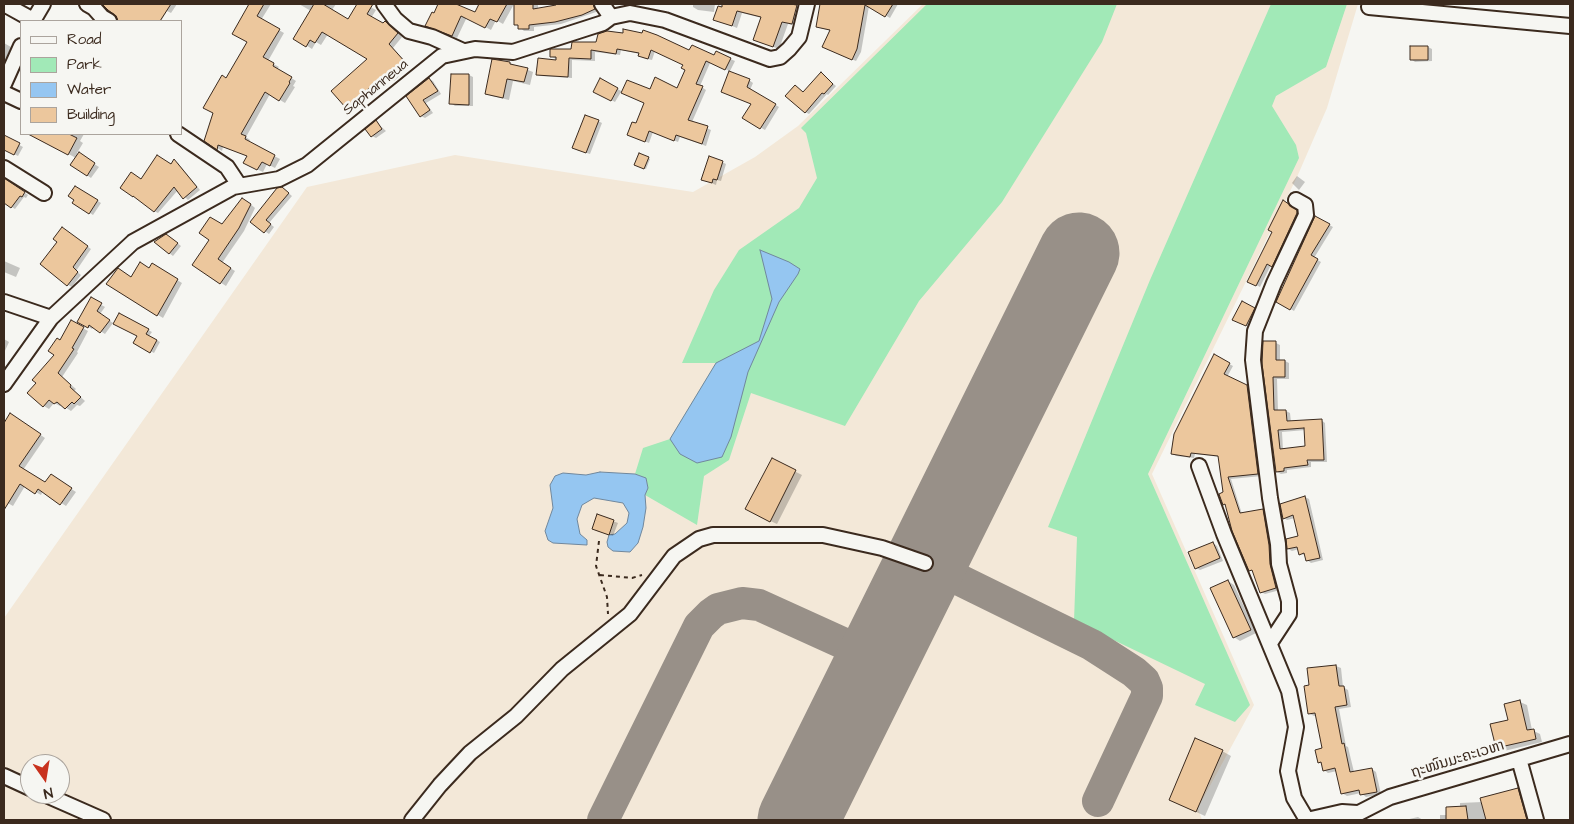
<!DOCTYPE html>
<meta charset="utf-8">
<style>
body{margin:0}
#map{position:relative;width:1574px;height:824px;overflow:hidden;background:#f6f6f2;font-family:"Architects Daughter",sans-serif}
canvas{display:block}
.frame{position:absolute;inset:0;border:5px solid #3b2a1e;pointer-events:none}
.legend{position:absolute;left:20px;top:20px;width:162px;height:115px;box-sizing:border-box;background:#f6f6f2;border:1px solid #aba49d;margin:0;padding:6px 9px;list-style:none;font-size:15px;color:#3b2a1e}
.legend li{display:flex;align-items:center;gap:10px;height:25px}
.legend b{width:25px;border:1px solid #aba49d}
.north{position:absolute;left:20px;top:754px;width:50px;height:50px;box-sizing:border-box;background:#f6f6f2;border:1px solid #aba49d;border-radius:50%;rotate:167deg;font-size:14px;font-weight:700;line-height:20px;text-align:center;color:#3b2a1e}
.north::after{content:'';display:block;margin:auto;width:18px;height:22px;background:#c8321e;clip-path:polygon(50% 0,100% 100%,50% 72%,0 100%)}
</style>
<div id="map">
<canvas width="1574" height="824"></canvas>
<div class="frame"></div>
<ul class="legend">
<li><b style="height:6px;background:#f6f6f2"></b>Road</li>
<li><b style="height:14px;background:#a1e9b7"></b>Park</li>
<li><b style="height:14px;background:#95c6f1"></b>Water</li>
<li><b style="height:14px;background:#ecc79d"></b>Building</li>
</ul>
<div class="north">N</div>
</div>
<script>
const ctx = document.querySelector('canvas').getContext('2d');
ctx.lineJoin = 'round';
function fillPath(path, color) {
  ctx.fillStyle = color;
  ctx.fill(path, 'evenodd');
}
function poly(rows) {
  const path = new Path2D();
  for (const r of rows) {
    path.moveTo(r[0], r[1]);
    for (let i = 2; i < r.length; i += 2) path.lineTo(r[i], r[i + 1]);
  }
  return path;
}
function trace(path, color, width, dash) {
  ctx.strokeStyle = color;
  ctx.lineWidth = width;
  ctx.lineCap = dash ? 'butt' : 'round';
  ctx.setLineDash(dash || []);
  ctx.stroke(path);
}
function drawText(font, color, halo, rows, align = 'center') {
  ctx.font = font + ' "Architects Daughter","Noto Sans Lao",sans-serif';
  ctx.lineWidth = 5;
  ctx.setLineDash([]);
  ctx.textBaseline = 'middle';
  ctx.strokeStyle = halo;
  ctx.fillStyle = color;
  for (const [text, x, y, turn = 0] of rows) {
    ctx.save();
    ctx.translate(x, y);
    ctx.rotate((+turn || 0) * Math.PI / 180);
    ctx.textAlign = isNaN(turn) ? turn : align;
    if (halo) ctx.strokeText(text, 0, 0);
    ctx.fillText(text, 0, 0);
    ctx.restore();
  }
}
fillPath(poly([
 [923,4,1358,4,1327,108,1297,177,1152,474,1254,705,1198,808,1202,820,4,820,4,618,307,187,455,155,693,192,755,157,798,126],
 [30,764,60,764,60,794,30,794]
]), '#f3e8d8');
fillPath(poly([
 [927,4,1117,4,1102,42,1002,202,919,301,845,426,751,393,729,460,704,476,697,525,645,495,648,488,646,478,635,474,643,448,670,439,716,363,682,363,714,290,739,250,799,208,817,178,806,133,801,128],
 [1271,4,1347,4,1326,67,1276,96,1272,106,1296,145,1299,158,1148,474,1250,705,1235,722,1195,705,1205,684,1074,621,1077,537,1048,527,1150,280]
]), '#a1e9b7');
const water = poly([
 [760,250,789,262,800,269,798,274,779,302,748,372,731,437,722,457,697,463,680,454,670,439,716,363,759,341,772,299,760,250],
 [600,472,635,474,646,478,648,488,645,495,646,508,643,527,638,543,630,552,613,551,608,547,607,542,609,535,615,534,627,523,629,513,623,503,594,498,582,505,577,519,580,534,587,540,587,545,553,543,548,540,545,531,553,508,550,485,555,476,563,473,586,475,600,472]
]);
fillPath(water, '#95c6f1');
trace(water, '#71889d', 1);
fillPath(poly([
 [104,4,118,4,136,14,142,4,177,4,171,13,167,11,161,21,120,21,117,16],
 [249,4,271,4,261,20,284,33,268,61,279,67,277,69,296,81,293,86,295,87,285,103,270,94,246,137,250,140,249,143,280,159,275,168,267,164,263,172,250,166,248,156,223,147,222,151,205,140,227,79,248,42],
 [299,4,336,4,332,10,348,20,359,4,365,4,376,10,371,18,384,25,386,22,391,25,402,37,393,48,410,66,394,81,389,78,352,110,346,107,369,58,328,34,321,45,316,42,312,49,295,38,311,11],
 [439,4,452,4,476,13,481,4,514,4,503,24,496,20,491,30,467,17,457,38,427,26,435,15],
 [516,4,538,4,538,9,558,6,557,4,597,4,599,11,561,24,534,27,534,31,524,31,516,24],
 [693,4,715,4,714,12,698,10,693,7],
 [730,4,798,4,797,7,801,9,797,26,788,24,779,49,754,40,762,18,742,13,737,28,715,19,728,10],
 [818,4,898,4,890,18,869,6,861,52,856,61,828,49,831,31,817,27,821,6],
 [4,43,11,47,5,62,4,61],
 [573,43,690,52,715,56,717,53,735,61,730,71,710,63,700,86,706,90,692,122,711,130,706,146,680,137,678,142,653,132,649,143,632,136,645,103,621,92,615,102,594,91,601,80,623,92,678,90,686,70,684,64,655,51,652,60,643,58,640,54,621,50,620,55,595,52,595,61,572,60,572,78,541,76,537,74,560,62,551,56,573,51],
 [1428,47,1432,49,1432,61,1415,62,1411,59],
 [493,61,510,63,533,72,530,85,513,81,509,100,492,96,486,93],
 [821,74,836,86,828,95,827,94,809,114,805,112,799,89,804,93],
 [469,75,473,77,473,106,455,106,451,103],
 [429,79,433,81,441,94,426,103,433,113,425,118,421,116,408,96],
 [749,80,753,83,750,90,779,107,765,130,744,118,752,104,722,91],
 [598,121,602,123,590,154,577,150],
 [376,122,386,131,376,138,372,136],
 [31,134,84,134,80,141,83,143,77,153,99,167,91,178,72,165,76,158],
 [4,137,23,147,18,156,4,149],
 [640,154,650,159,646,169,636,165],
 [174,161,178,163,200,190,188,200,178,190,158,213,154,211,142,180,171,166],
 [722,162,726,164,721,181,717,180,716,185,702,179],
 [1297,176,1305,182,1299,190,1292,183],
 [4,179,28,195,26,198,24,197,15,209,4,202],
 [75,187,101,203,93,215,73,202,76,199],
 [286,191,292,196,269,223,274,227,269,234,252,222],
 [248,202,255,208,244,231,222,263,235,271,226,286,193,265,223,226],
 [1288,204,1300,214,1276,268,1271,265,1260,287,1249,281],
 [1315,217,1333,227,1314,258,1321,262,1294,311,1278,301],
 [66,231,91,249,76,271,81,275,72,287,68,285],
 [167,235,181,246,173,256,169,253],
 [4,261,20,268,16,277,4,272],
 [153,265,182,283,163,318,108,284,132,278,150,269],
 [91,299,105,307,100,314,113,323,105,334,94,327,92,329,79,321],
 [1242,303,1258,311,1250,328,1234,319],
 [120,315,152,332,149,336,160,342,154,353,135,343,138,336],
 [72,322,88,331,77,352,78,353,62,377,76,389,74,391,85,401,80,406,77,405,71,411,62,405,60,406,54,403,49,409,44,406,37,383,56,355,61,342],
 [4,339,9,342,4,353],
 [1276,343,1280,345,1280,361,1285,361,1289,363,1289,379,1277,379,1278,411,1286,411,1290,413,1291,422,1321,420,1325,423,1327,462,1311,462,1311,467,1287,470,1287,473,1281,474,1277,472,1264,364],
 [1306,430,1307,447,1283,450,1282,432],
 [1214,356,1233,366,1227,377,1251,388,1262,476,1231,479,1242,514,1263,510,1267,513,1280,590,1265,594,1261,592,1254,572,1250,570,1227,506,1224,504,1225,493,1220,457,1195,454,1194,458,1176,456,1172,453],
 [11,415,45,438,23,470,46,484,56,479,76,492,66,506,43,491,41,495,25,486,13,506,6,502,4,508,4,425],
 [772,460,802,475,777,524,753,513],
 [1305,497,1309,499,1323,560,1311,563,1307,560,1306,555,1300,554,1299,549,1292,551,1288,549,1300,537,1295,518,1287,520,1284,518],
 [598,515,618,523,613,536,597,531],
 [1213,543,1217,546,1223,561,1200,570,1196,568],
 [1228,581,1234,585,1256,633,1240,641,1234,637],
 [1336,666,1341,668,1343,687,1348,690,1351,707,1339,709,1346,746,1348,747,1354,772,1372,769,1376,772,1381,794,1366,797,1361,793,1347,796,1342,793,1337,771,1328,773,1324,770,1322,764,1319,762,1323,749,1317,716,1314,716,1310,714,1311,686,1309,669],
 [1520,702,1527,705,1532,730,1540,734,1542,742,1504,751,1497,748],
 [1222,751,1231,756,1205,816,1170,800],
 [1518,789,1524,793,1532,820,1440,820,1440,815,1447,815,1460,807,1460,803,1482,802],
 [1418,817,1423,820,1405,820]
]), '#0003');
trace(poly([
 [925,563,1092,645,1134,672,1144,681,1147,688,1147,696,1098,801],
 [603,820,699,626,711,614,718,609,742,603,759,605,878,659]
]), '#989088', 32);
trace(poly([
 [798,820,1079,253]
]), '#989088', 81);
const building = poly([
 [104,4,171,4,160,21,118,21,116,16,108,10,103,5,104,4],
 [249,4,264,4,257,16,280,29,263,57,274,63,273,66,292,77,289,82,290,83,279,101,265,92,241,134,246,136,245,139,275,155,270,166,262,162,257,170,243,163,247,156,218,145,217,150,204,141,213,113,203,108,222,75,226,78,247,42,232,34,249,4],
 [314,4,323,4,348,19,357,4,373,4,367,14,383,23,385,21,398,33,389,44,406,63,388,79,385,75,346,108,331,91,367,59,322,32,315,43,310,40,306,47,293,39,314,4],
 [438,4,456,4,475,12,479,4,507,4,497,22,490,19,485,28,461,16,452,36,425,26,432,12,434,13,438,4],
 [514,4,533,4,533,9,556,5,556,4,593,4,595,9,582,15,555,22,529,25,529,29,518,29,518,25,514,25,514,4],
 [722,4,790,4,797,5,792,24,782,22,773,47,753,40,761,17,737,11,732,26,713,20,718,6,722,7,722,4],
 [820,4,893,4,885,17,865,5,857,49,852,60,822,47,830,30,816,27,820,4],
 [623,29,642,33,643,30,657,35,689,50,692,45,714,55,716,51,731,58,725,70,706,61,696,84,703,86,688,120,708,126,702,144,676,135,674,141,649,131,645,142,627,135,632,122,636,123,644,103,621,93,627,80,650,89,655,77,677,88,685,70,681,68,683,65,651,50,648,59,638,56,639,53,617,49,616,54,591,50,591,59,569,58,568,77,536,75,538,58,556,60,556,57,550,57,550,49,571,49,572,42,596,42,598,34,607,31,623,33,623,29],
 [1410,46,1428,46,1428,60,1410,60,1410,46],
 [492,59,510,62,510,64,528,68,524,82,507,79,503,98,485,94,492,59],
 [729,71,750,79,747,87,776,104,760,129,742,118,751,104,721,92,729,71],
 [821,72,833,84,824,94,822,93,805,113,785,96,795,85,803,92,821,72],
 [451,74,469,74,469,105,449,104,451,74],
 [429,78,438,91,423,100,430,110,420,117,406,96,429,78],
 [600,78,618,88,611,101,593,92,600,78],
 [585,115,599,120,586,153,572,148,585,115],
 [376,120,382,129,371,137,365,129,376,120],
 [28,134,69,134,77,138,68,155,28,134],
 [4,135,20,143,14,155,4,150,4,135],
 [79,152,95,163,87,176,70,165,79,152],
 [639,153,649,157,644,169,634,165,639,153],
 [157,155,171,164,174,159,197,187,183,199,174,187,154,212,133,196,133,197,120,188,131,172,141,179,157,155],
 [709,156,723,161,717,180,713,179,712,183,701,180,709,156],
 [4,178,25,192,22,197,20,196,11,208,4,203,4,178],
 [75,186,98,200,89,214,72,203,74,200,68,196,75,186],
 [282,187,289,193,266,220,271,224,264,233,250,222,277,188,282,187],
 [242,198,251,204,239,228,218,259,231,268,220,284,192,265,209,240,199,233,210,217,222,224,242,198],
 [1283,200,1297,210,1297,213,1272,267,1267,264,1256,286,1247,282,1272,232,1268,230,1283,200],
 [1315,216,1330,224,1311,255,1318,259,1290,310,1276,302,1315,216],
 [62,227,88,246,73,267,78,272,67,286,40,264,57,242,53,239,62,227],
 [166,234,178,243,169,254,154,242,166,234],
 [140,262,149,268,152,263,178,279,157,316,106,284,118,268,131,277,140,262],
 [91,297,102,303,97,311,110,320,100,333,89,325,88,328,77,322,91,297],
 [1242,301,1255,308,1246,326,1232,320,1242,301],
 [119,313,149,329,146,334,157,340,150,353,133,343,137,336,113,324,119,313],
 [71,320,84,327,72,348,74,349,58,373,71,385,70,387,81,397,74,404,72,402,65,409,57,402,54,404,49,400,43,407,27,393,36,383,32,380,54,355,48,351,57,338,60,340,71,320],
 [1263,341,1276,341,1276,360,1285,360,1285,377,1273,377,1274,410,1286,410,1287,421,1322,419,1324,460,1307,460,1308,465,1284,468,1284,471,1276,472,1262,364,1263,341],
 [1304,428,1305,446,1280,449,1278,430,1304,428],
 [1214,354,1230,363,1224,374,1247,385,1258,474,1228,477,1240,513,1263,509,1269,545,1270,564,1276,588,1260,593,1252,570,1249,571,1232,531,1225,504,1223,505,1219,494,1223,492,1218,456,1191,453,1190,457,1171,454,1174,434,1214,354],
 [10,413,41,434,19,466,45,482,51,474,72,488,60,505,38,489,35,494,20,484,4,510,4,423,10,413],
 [772,458,796,470,770,522,745,509,772,458],
 [1305,496,1320,558,1306,561,1304,553,1299,555,1297,547,1287,549,1286,539,1298,536,1293,515,1283,519,1280,504,1305,496],
 [597,514,614,520,609,535,592,529,597,514],
 [1213,542,1220,558,1195,569,1188,552,1213,542],
 [1228,580,1251,630,1233,638,1210,588,1228,580],
 [1336,665,1339,686,1344,686,1347,705,1335,707,1342,744,1344,743,1350,772,1372,768,1377,792,1360,795,1359,790,1341,794,1335,768,1323,771,1321,762,1318,763,1315,750,1322,748,1315,713,1308,714,1304,686,1309,685,1307,668,1336,665],
 [1520,700,1527,730,1534,729,1536,739,1496,748,1490,724,1508,720,1504,704,1520,700],
 [1195,738,1223,750,1196,812,1169,800,1195,738],
 [1518,788,1527,820,1486,820,1480,798,1518,788],
 [1466,806,1468,820,1446,820,1446,807,1466,806]
]);
fillPath(building, '#ecc79d');
trace(building, '#3b2a1e', 1);
const minor = poly([
 [4,4,33,20],
 [87,4,94,8,102,17,109,21],
 [384,4,395,19,409,31,432,37,463,51],
 [602,4,611,17],
 [1369,7,1570,26],
 [33,21,43,4],
 [4,84,21,46],
 [4,93,21,101],
 [178,134,227,167,239,185],
 [4,168,44,193],
 [4,302,51,318],
 [4,384,51,318,133,242,233,187,279,179,307,165,442,56,475,49,513,52,603,23,611,17,630,13,665,20,770,59,780,57,789,49,799,37,807,4],
 [1199,466,1224,534,1289,691,1296,727,1288,771,1294,798,1307,820,1342,812,1357,813],
 [1270,643,1289,614,1289,601,1279,564,1278,544,1270,498,1253,360,1255,331,1274,283,1306,215,1305,205,1296,200],
 [1519,759,1536,820],
 [4,776,30,788],
 [44,794,103,820],
 [1351,817,1390,797,1570,744],
 [412,820,440,785,470,753,516,716,562,669,630,614,674,556,699,539,713,535,823,535,882,548,925,563]
]);
trace(minor, '#3b2a1e', 18);
trace(poly([
 [599,541,596,566,607,597,608,614],
 [600,575,632,578,642,575]
]), '#3b2a1e', 2, [4, 4]);
trace(minor, '#f6f6f2', 14);
drawText('15px', '#3b2a1e', '#f6f6f2', [
 ["Saphanneua",376,88,-39],
 ["ຖະໜົນມະຄະເວຫາ",1458,760,-17]
]);
</script>
